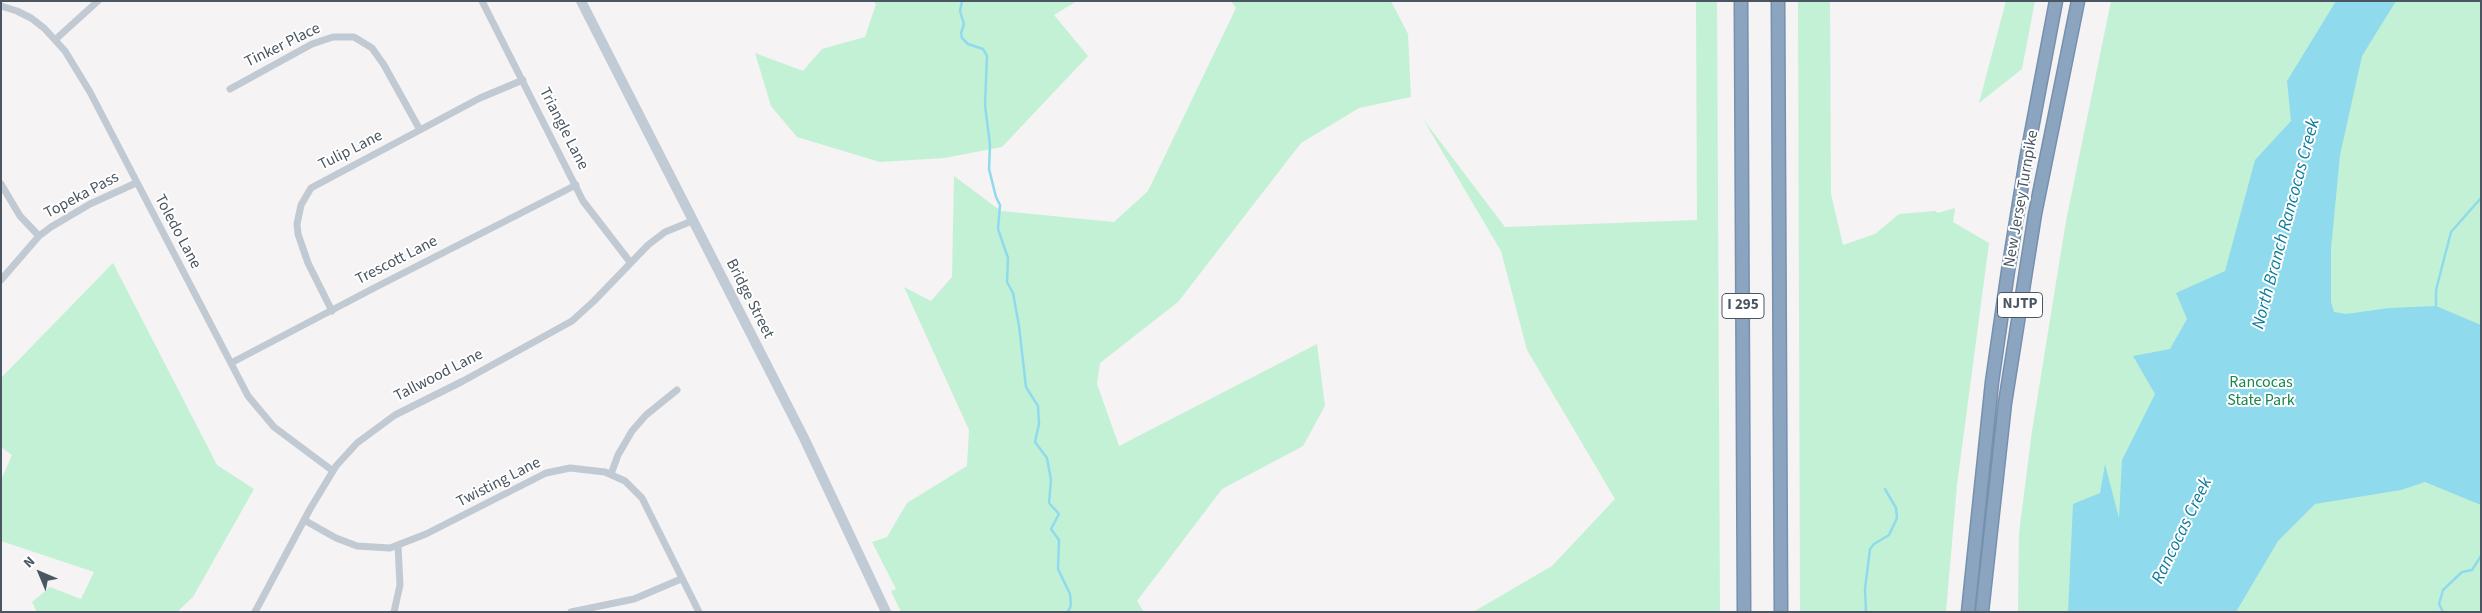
<!DOCTYPE html>
<style>
body{margin:0}
#map{position:relative;width:2482px;height:613px;overflow:hidden;background:#f5f3f3;font-family:"Source Sans 3",sans-serif}
canvas{display:block}
.frame{position:absolute;inset:0;border:2px solid #4a5661;pointer-events:none}
.north{position:absolute;left:15px;top:548px;width:50px;height:50px;-webkit-text-stroke:4px #fff;paint-order:stroke;rotate:315deg;font-size:14px;font-weight:700;line-height:20px;text-align:center;color:#4a5661}
.north::after{content:'';display:block;margin:auto;width:18px;height:22px;background:#4a5661;clip-path:polygon(50% 0,100% 100%,50% 72%,0 100%)}
</style>
<div id="map">
<canvas width="2482" height="613"></canvas>
<div class="frame"></div>
<div class="north">N</div>
</div>
<script>
const ctx = document.querySelector('canvas').getContext('2d');
ctx.lineJoin = 'round';
function fillPath(path, color) {
  ctx.fillStyle = color;
  ctx.fill(path, 'evenodd');
}
function poly(rows) {
  const path = new Path2D();
  for (const r of rows) {
    path.moveTo(r[0], r[1]);
    for (let i = 2; i < r.length; i += 2) path.lineTo(r[i], r[i + 1]);
  }
  return path;
}
function trace(path, color, width, dash) {
  ctx.strokeStyle = color;
  ctx.lineWidth = width;
  ctx.lineCap = dash ? 'butt' : 'round';
  ctx.setLineDash(dash || []);
  ctx.stroke(path);
}
function drawText(font, color, halo, rows, align = 'center') {
  ctx.font = font + ' "Source Sans 3",sans-serif';
  ctx.lineWidth = 4;
  ctx.setLineDash([]);
  ctx.textBaseline = 'middle';
  ctx.strokeStyle = halo;
  ctx.fillStyle = color;
  for (const [text, x, y, turn = 0] of rows) {
    ctx.save();
    ctx.translate(x, y);
    ctx.rotate((+turn || 0) * Math.PI / 180);
    ctx.textAlign = isNaN(turn) ? turn : align;
    if (halo) ctx.strokeText(text, 0, 0);
    ctx.fillText(text, 0, 0);
    ctx.restore();
  }
}
fillPath(poly([
 [873,1,1077,1,1054,15,1088,56,1002,147,944,158,880,162,797,137,771,106,755,53,803,71,822,49,865,37,876,4],
 [1231,1,1391,1,1408,34,1411,97,1359,108,1301,143,1178,302,1100,363,1097,384,1119,446,1317,344,1325,406,1303,446,1222,489,1137,601,1144,612,901,612,891,591,896,589,872,542,887,537,907,503,967,466,969,430,904,287,931,301,952,277,954,176,1001,211,1114,222,1148,191,1236,8],
 [1696,1,1717,1,1720,612,1473,612,1552,566,1615,499,1527,350,1501,251,1423,119,1505,227,1697,220],
 [1798,1,1830,1,1831,194,1843,245,1875,234,1899,214,1935,211,1938,213,1955,208,1953,222,1989,243,1957,485,1946,612,1800,612],
 [2006,1,2035,1,2022,69,1979,103],
 [2111,1,2481,1,2481,612,2018,612,2019,533,2032,431,2066,221],
 [113,263,217,465,254,489,193,597,177,612,37,612,32,602,50,587,81,599,94,572,1,541,1,480,12,455,1,447,1,378]
]), '#c3f1d5');
fillPath(poly([
 [2336,1,2396,1,2362,56,2340,155,2331,249,2331,302,2334,312,2346,314,2389,308,2436,306,2481,325,2481,505,2425,482,2401,490,2315,504,2278,541,2236,612,2068,612,2073,504,2100,493,2105,464,2119,518,2122,460,2155,394,2133,356,2170,349,2187,319,2176,293,2225,271,2255,160,2291,121,2287,81]
]), '#90daee');
trace(poly([
 [962,1,960,11,964,24,961,33,962,38,968,44,983,49,987,56,985,105,990,145,989,169,996,197,1000,205,998,229,1008,258,1007,282,1013,293,1019,326,1026,387,1038,406,1039,424,1035,442,1047,458,1051,480,1049,503,1059,514,1051,529,1059,540,1058,569,1070,594,1071,605,1068,612],
 [2436,308,2436,290,2451,232,2481,198],
 [1866,612,1865,589,1870,549,1874,544,1889,535,1897,518,1896,508,1885,489],
 [2443,612,2439,604,2443,590,2462,572,2472,570,2481,556]
]), '#90daee', 2.5);
const motorway = poly([
 [1741,1,1744,612],
 [1778,1,1781,612],
 [1968,612,1992,382,2008,271,2026,160,2056,1],
 [1982,612,2005,403,2035,214,2078,1]
]);
trace(motorway, '#7690ad', 15);
trace(poly([
 [482,1,583,201,630,262],
 [1,6,17,11,31,18,44,28,65,51,90,92,248,396,274,427,333,471],
 [56,39,98,1],
 [230,89,312,44,333,37,354,37,372,48,384,65,420,130],
 [1,184,20,216,39,236],
 [1,280,39,236,51,227,90,204,136,183],
 [332,311,308,263,298,234,297,224,301,205,311,188,480,98,523,80],
 [231,363,376,287,576,185],
 [611,474,618,455,632,431,646,415,677,390],
 [304,520,336,538,357,546,390,548,426,534,546,473,570,468,605,472,625,481,642,498,699,612],
 [255,612,310,509,336,466,357,443,395,415,463,381,572,321,594,301,648,245,665,232,692,221],
 [394,612,400,585,398,546],
 [571,612,634,599,681,579]
]), '#c1cad2', 7);
trace(poly([
 [581,1,804,438,886,612]
]), '#c1cbd6', 10);
trace(motorway, '#8ba5c1', 12);
for (const [x, y, w] of [
 [2020,305,45],
 [1743,306,42]
]) {
  const box = new Path2D();
  box.roundRect(x - w / 2, y - 12.5, w, 25, 4);
  ctx.fillStyle = '#fff';
  ctx.fill(box);
  trace(box, '#4a5661', 1);
}
drawText('bold 15px', '#4a5661', null, [
 ["NJTP",2020,305],
 ["I 295",1743,306]
]);
drawText('16px', '#4a5661', '#fff', [
 ["Tinker Place",283,46,-26],
 ["Triangle Lane",563,129,63],
 ["Tulip Lane",351,151,-27],
 ["Topeka Pass",82,196,-28],
 ["New Jersey Turnpike",2022,199,-80],
 ["Toledo Lane",177,232,62],
 ["Trescott Lane",397,261,-27],
 ["Bridge Street",749,299,63],
 ["Tallwood Lane",439,376,-27],
 ["Twisting Lane",499,483,-27]
]);
drawText('16px', '#17864f', '#fff', [
 ["Rancocas",2261,383],
 ["State Park",2261,401]
]);
drawText('italic 18px', '#0c7c9b', '#fff', [
 ["North Branch Rancocas Creek",2287,224,-75],
 ["Rancocas Creek",2183,531,-64]
]);
</script>
